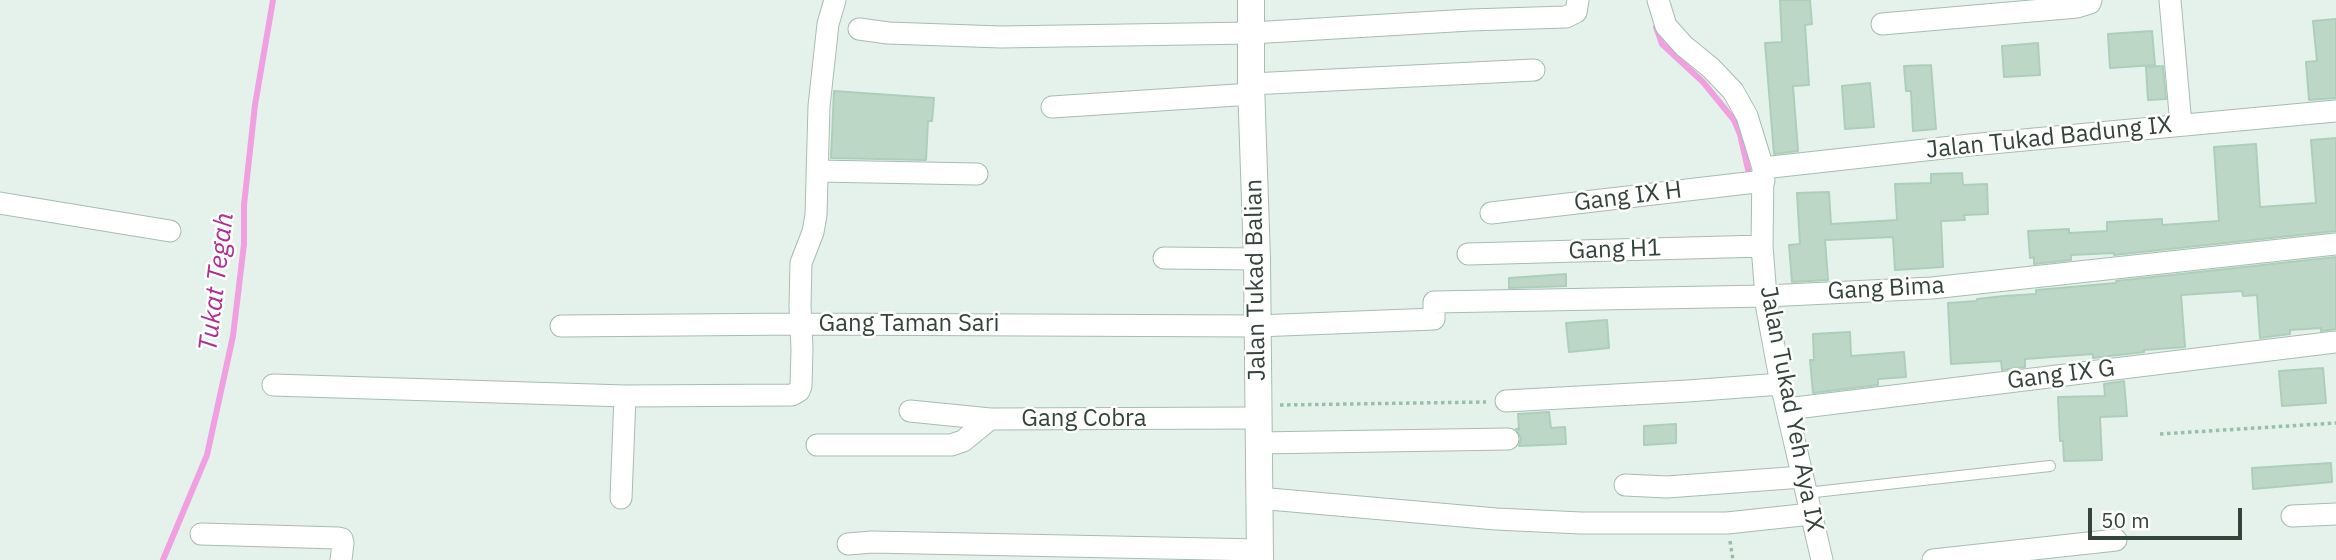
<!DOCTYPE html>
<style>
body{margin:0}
#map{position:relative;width:2336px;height:560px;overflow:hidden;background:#e4f2eb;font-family:"IBM Plex Sans",sans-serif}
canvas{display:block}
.scale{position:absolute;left:2088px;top:508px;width:154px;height:32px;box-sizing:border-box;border:4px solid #34443b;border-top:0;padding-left:9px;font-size:21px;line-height:24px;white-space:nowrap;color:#34443b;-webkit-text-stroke:5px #fff;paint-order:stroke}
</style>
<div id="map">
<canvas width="2336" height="560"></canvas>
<div class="scale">50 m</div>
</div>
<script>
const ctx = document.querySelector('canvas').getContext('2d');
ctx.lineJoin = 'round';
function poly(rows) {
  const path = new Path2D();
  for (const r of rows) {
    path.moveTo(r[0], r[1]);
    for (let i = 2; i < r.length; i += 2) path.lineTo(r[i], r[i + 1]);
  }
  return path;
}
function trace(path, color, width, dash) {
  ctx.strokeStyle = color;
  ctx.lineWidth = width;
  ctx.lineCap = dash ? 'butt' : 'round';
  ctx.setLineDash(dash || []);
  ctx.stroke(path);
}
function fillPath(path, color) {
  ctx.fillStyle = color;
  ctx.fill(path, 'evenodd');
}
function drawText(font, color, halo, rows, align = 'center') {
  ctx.font = font + ' "IBM Plex Sans",sans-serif';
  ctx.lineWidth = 5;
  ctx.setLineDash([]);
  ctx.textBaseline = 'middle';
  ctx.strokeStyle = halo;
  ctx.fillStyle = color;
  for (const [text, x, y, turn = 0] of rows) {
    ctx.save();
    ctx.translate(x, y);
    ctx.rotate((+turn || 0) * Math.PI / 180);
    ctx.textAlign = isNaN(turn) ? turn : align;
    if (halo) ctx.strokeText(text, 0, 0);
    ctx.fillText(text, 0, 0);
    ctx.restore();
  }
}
trace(poly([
 [1656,27,1662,44,1703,82,1734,120,1740,134,1750,178],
 [163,560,207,455,233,336,244,244,244,205,255,105,273,0]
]), '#f0a0e0', 6);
const building = poly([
 [1780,0,1810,0,1812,24,1805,25,1809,85,1793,86,1798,151,1774,154,1765,43,1782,42,1780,0],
 [2336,19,2336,98,2309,100,2306,62,2317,61,2313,21,2336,19],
 [2152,31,2155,65,2110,68,2108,34,2152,31],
 [2038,43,2040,75,2004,77,2002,46,2038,43],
 [1931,65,1936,129,1913,131,1911,91,1906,91,1904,66,1931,65],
 [2163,66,2166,99,2148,100,2146,67,2163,66],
 [1870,83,1874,127,1845,129,1842,86,1870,83],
 [834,91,934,98,932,121,928,121,926,160,831,158,834,91],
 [2336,138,2336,231,2114,255,2114,253,2071,255,2071,260,2034,264,2034,257,2030,258,2028,231,2069,229,2069,233,2107,231,2107,222,2162,219,2162,225,2219,221,2214,147,2256,144,2260,207,2316,203,2311,140,2336,138],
 [1962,173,1963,185,1987,184,1988,214,1964,215,1965,220,1941,221,1943,267,1895,270,1893,237,1825,240,1828,280,1792,282,1789,245,1800,244,1797,193,1829,192,1831,224,1897,220,1895,184,1931,183,1931,174,1962,173],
 [2336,257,2336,329,2321,331,2321,328,2290,330,2290,334,2260,338,2257,295,2243,296,2242,291,2181,295,2185,347,2144,350,2144,352,2093,358,2093,354,2025,359,2025,367,2002,370,2001,361,1951,364,1948,303,1977,301,1977,299,2004,296,2036,294,2036,290,2116,283,2116,281,2336,257],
 [1566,274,1566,286,1509,288,1509,278,1566,274],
 [1607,320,1609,348,1569,352,1566,323,1607,320],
 [1850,332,1851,356,1904,352,1906,377,1878,379,1878,385,1813,393,1810,360,1814,360,1813,334,1850,332],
 [2323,368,2326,403,2282,406,2279,371,2323,368],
 [2124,381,2127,416,2100,417,2102,460,2064,461,2063,441,2060,441,2058,397,2105,396,2104,384,2124,381],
 [1549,412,1551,428,1565,427,1566,444,1519,446,1521,438,1516,429,1519,429,1518,414,1549,412],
 [1676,424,1676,443,1644,445,1644,426,1676,424],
 [2331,463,2332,482,2253,489,2252,468,2331,463]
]);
fillPath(building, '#bdd7c7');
trace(building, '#adceba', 2);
const service = poly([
 [1806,493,2050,466]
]);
const minor = poly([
 [1658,0,1666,26,1684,46,1711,68,1733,91,1747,116,1763,168,1762,246,1767,309,1781,384,1822,560],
 [2170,0,2181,125],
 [1882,24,2077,7,2090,3,2091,0],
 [859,29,888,33,1001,37,1251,33,1470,20,1566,17,1576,12,1578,0],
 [1251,84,1534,70],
 [1052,107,1252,94],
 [1763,168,1970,145,2336,111],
 [818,171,977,174],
 [0,203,170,231],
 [1491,213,1764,181],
 [1468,254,1762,246],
 [1164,258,1257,259],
 [561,326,801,324,1257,326,1434,319,1434,302,1766,296,1932,288,2336,244],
 [273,385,625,396,792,395,799,391,801,386,802,349,800,306,801,263,813,232,816,215,819,106,828,24,835,0],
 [1506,401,1688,391,1781,384],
 [1787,409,2336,342],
 [910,411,990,419,1258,418],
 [1258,443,1508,439],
 [817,445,951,445,963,441,990,419],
 [1625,485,1667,487,1802,477],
 [621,498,625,396],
 [1258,498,1496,519,1581,523,1727,523,1811,514],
 [2292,516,2336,514],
 [201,534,338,538,342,539,343,543,341,560],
 [848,544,872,542,1260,550],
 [1933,560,2116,540]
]);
const tertiary = poly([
 [1251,0,1251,84,1257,259,1260,560]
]);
trace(service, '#a7bdb1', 12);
trace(minor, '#a7bdb1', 23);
trace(tertiary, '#a7bdb1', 28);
trace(poly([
 [1280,405,1486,402],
 [2160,434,2336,423],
 [1730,541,1733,560]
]), '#98bfa9', 3.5, [3.5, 3.5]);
trace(service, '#fff', 10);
trace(minor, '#fff', 21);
trace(tertiary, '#fff', 26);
drawText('24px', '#34443b', '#fff', [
 ["Jalan Tukad Badung IX",2049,138,-6],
 ["Gang IX H",1628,197,-7],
 ["Gang H1",1615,250,-2],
 ["Jalan Tukad Balian",1256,280,-91],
 ["Gang Bima",1886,289,-3],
 ["Gang Taman Sari",909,324],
 ["Gang IX G",2061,375,-7],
 ["Jalan Tukad Yeh Aya IX",1791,409,79],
 ["Gang Cobra",1084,419]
]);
drawText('italic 26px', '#b02e94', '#fff', [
 ["Tukat Tegah",217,282,-83]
]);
</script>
